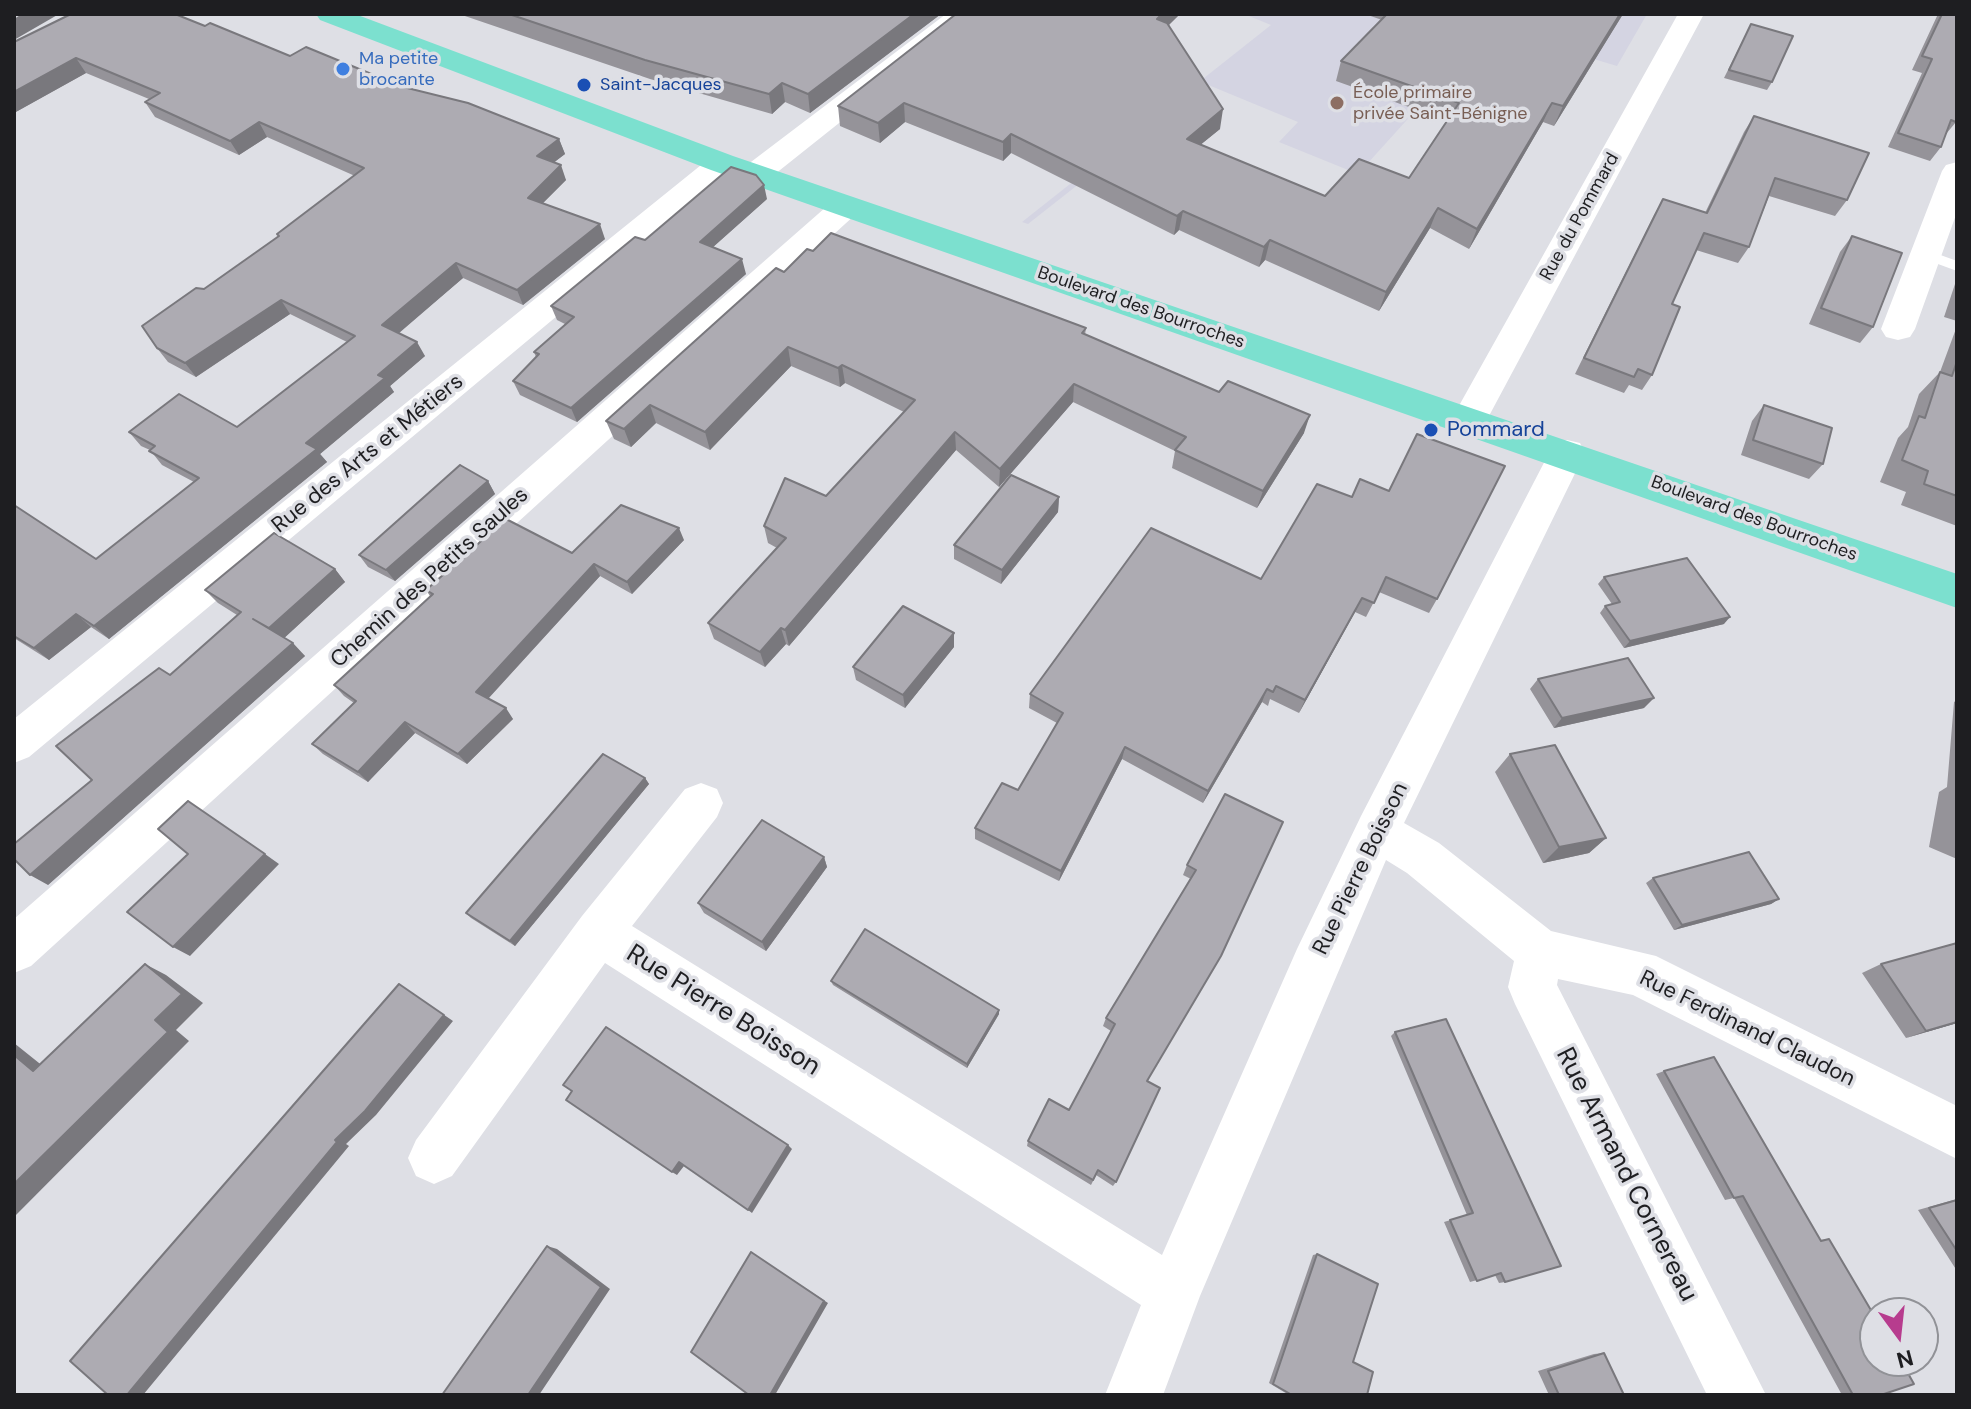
<!DOCTYPE html>
<meta charset="utf-8">
<style>
body{margin:0}
#map{position:relative;width:1971px;height:1409px;overflow:hidden;background:#dedfe5;font-family:"DM Sans",sans-serif}
canvas{display:block}
.frame{position:absolute;inset:0;border:16px solid #1e1e21;pointer-events:none}
.north{position:absolute;left:1859px;top:1297px;width:80px;height:80px;box-sizing:border-box;background:#dedfe5;border:2px solid #919297;border-radius:50%;rotate:165deg;font-size:22px;font-weight:700;line-height:32px;text-align:center;color:#1e1e21}
.north::after{content:'';display:block;margin:auto;width:28px;height:36px;background:#b73c8e;clip-path:polygon(50% 0,100% 100%,50% 72%,0 100%)}
</style>
<div id="map">
<canvas width="1971" height="1409"></canvas>
<div class="frame"></div>
<div class="north">N</div>
</div>
<script>
const ctx = document.querySelector('canvas').getContext('2d');
ctx.lineJoin = 'round';
function fillPath(path, color) {
  ctx.fillStyle = color;
  ctx.fill(path, 'evenodd');
}
function poly(rows) {
  const path = new Path2D();
  for (const r of rows) {
    path.moveTo(r[0], r[1]);
    for (let i = 2; i < r.length; i += 2) path.lineTo(r[i], r[i + 1]);
  }
  return path;
}
function trace(path, color, width, dash) {
  ctx.strokeStyle = color;
  ctx.lineWidth = width;
  ctx.lineCap = dash ? 'butt' : 'round';
  ctx.setLineDash(dash || []);
  ctx.stroke(path);
}
function drawText(font, color, halo, rows, align = 'center') {
  ctx.font = font + ' "DM Sans",sans-serif';
  ctx.lineWidth = 7;
  ctx.setLineDash([]);
  ctx.textBaseline = 'middle';
  ctx.strokeStyle = halo;
  ctx.fillStyle = color;
  for (const [text, x, y, turn = 0] of rows) {
    ctx.save();
    ctx.translate(x, y);
    ctx.rotate((+turn || 0) * Math.PI / 180);
    ctx.textAlign = isNaN(turn) ? turn : align;
    if (halo) ctx.strokeText(text, 0, 0);
    ctx.fillText(text, 0, 0);
    ctx.restore();
  }
}
fillPath(poly([
 [1244,14,1647,14,1617,66,1490,28,1358,174,1279,142,1298,122,1206,84,1028,224,1022,222,1271,25]
]), '#d4d4e2');
fillPath(poly([
 [1924,249,1957,261,1957,271,1919,257,1916,254,1924,249]
]), '#fff');
fillPath(poly([
 [946,14,976,14,765,182,743,182,739,175,743,168,946,14],
 [1678,14,1704,14,1482,429,1469,433,1456,429,1451,420,1678,14],
 [722,154,733,157,737,163,733,169,29,757,14,763,14,719,711,157,722,154],
 [1957,162,1957,212,1915,329,1910,337,1898,340,1886,337,1881,329,1942,171,1946,165,1957,162],
 [845,197,856,200,860,207,856,214,31,966,14,973,14,919,834,200,845,197],
 [1567,440,1580,443,1585,453,1404,823,1439,843,1551,931,1656,956,1957,1106,1957,1159,1633,995,1558,979,1557,985,1766,1395,1707,1395,1515,1004,1508,987,1514,961,1407,873,1386,860,1200,1296,1163,1395,1105,1395,1141,1305,605,963,452,1176,434,1184,416,1176,408,1158,416,1140,582,916,685,789,701,783,717,789,723,803,717,817,632,926,1162,1255,1297,949,1361,816,1549,453,1554,443,1567,440]
]), '#fff');
fillPath(poly([
 [316,14,355,14,733,156,1957,574,1957,608,711,170,320,20,316,14]
]), '#7ce0cf');
fillPath(poly([
 [459,14,941,14,810,113,785,102,772,114,650,79],
 [956,14,1180,14,1169,25,1220,129,1200,145,1325,196,1409,178,1448,121,1336,81,1341,61,1382,20,1365,14,1623,14,1554,126,1543,122,1469,249,1430,228,1379,311,1265,260,1259,267,1179,230,1174,235,1011,153,1003,161,905,122,880,143,840,126,838,106],
 [1938,14,1957,14,1956,122,1946,134,1941,147,1930,161,1888,147,1922,73,1912,70],
 [1751,24,1772,82,1767,90,1724,78],
 [205,26,290,56,387,83,559,139,565,154,554,162,566,180,543,203,605,239,523,305,463,278,398,333,425,356,390,386,394,392,320,454,327,462,109,639,91,627,49,660,14,638,14,505,96,559,194,482,162,465,150,450,141,446,129,432,237,427,347,342,290,314,196,377,168,362,157,348,204,289,279,237,355,176,267,137,239,155,155,117,145,102,149,99,86,73,14,113,14,42],
 [1754,116,1847,200,1835,216,1769,196,1749,247,1738,263,1696,250,1672,304,1652,375,1642,390,1629,385,1624,393,1575,374,1654,215,1663,199,1705,213,1744,132],
 [767,199,713,247,746,274,577,422,520,395,513,381,536,357,534,352,565,324,557,320,551,306,645,240],
 [1852,236,1873,327,1860,343,1809,324,1840,252],
 [813,251,1086,328,1085,335,1304,433,1257,508,1172,468,1175,451,1073,402,999,487,956,450,789,646,786,644,765,667,714,639,708,623,777,548,768,543,764,526,826,496,904,412,845,383,840,387,791,366,710,450,656,423,631,447,614,439,606,421,784,272],
 [1957,278,1957,321,1944,317],
 [1957,326,1957,526,1901,505,1906,492,1880,482,1898,438,1908,427,1919,394,1940,372],
 [1764,405,1823,464,1809,479,1741,455,1752,421],
 [488,481,495,494,395,581,368,567,359,555],
 [1317,484,1437,599,1429,613,1379,592,1366,617,1355,612,1299,713,1270,699,1268,706,1262,702,1203,803,1122,759,1059,881,975,839,975,828,1018,790,1057,723,1029,708,1030,694,1261,579],
 [1059,497,1058,512,1001,584,954,559,954,545],
 [684,540,632,594,600,576,488,699,513,719,467,764,415,733,368,782,323,754,312,744,354,703,344,696,334,685,430,596,426,590,572,553],
 [335,569,345,582,284,638,305,656,48,885,92,780,170,675,237,615,218,603,205,590],
 [1604,577,1724,624,1624,648,1600,613,1605,606,1612,604,1598,584],
 [954,647,905,708,856,680,853,667],
 [1538,679,1644,708,1554,728,1530,689],
 [1957,700,1957,859,1929,847,1939,792,1947,787,1954,702],
 [1510,754,1606,838,1589,853,1543,863,1495,772],
 [645,778,649,784,515,946,471,918,466,913],
 [1225,794,1148,1081,1116,1182,1113,1186,1096,1175,1091,1185,1027,1146,1028,1141,1069,1110,1111,1031,1103,1026,1106,1018,1191,879,1183,875,1187,865],
 [824,857,827,867,766,951,704,913,698,903],
 [1653,878,1779,899,1771,904,1674,930,1646,883],
 [1957,943,1957,1023,1906,1038,1862,973,1881,964],
 [831,981,999,1010,999,1014,967,1068,833,985],
 [1395,1032,1505,1282,1499,1283,1495,1275,1470,1282,1444,1222,1467,1215,1391,1036],
 [1664,1071,1820,1240,1829,1239,1881,1395,1842,1395,1734,1198,1725,1200,1656,1074],
 [1957,1199,1957,1271,1918,1210],
 [1317,1254,1353,1362,1367,1395,1289,1395,1269,1383,1313,1255],
 [1604,1353,1624,1395,1549,1395,1538,1371,1594,1354]
]), '#959399');
fillPath(poly([
 [22,14,59,14,14,40,14,19],
 [914,14,941,14,810,113,808,94],
 [1162,14,1180,14,1155,38,1157,19],
 [1620,14,1623,14,1554,126,1563,106],
 [76,58,86,73,14,113,14,92],
 [782,83,785,102,772,114,769,94],
 [904,103,905,122,880,143,878,123],
 [1552,103,1543,122,1469,249,1477,229],
 [1223,109,1220,129,1183,159,1187,139],
 [259,122,267,137,239,155,230,141],
 [1011,134,1011,153,1003,161,1003,142],
 [559,139,565,154,543,171,537,156],
 [561,165,566,180,534,212,528,198],
 [764,185,767,199,703,256,700,242],
 [1438,208,1430,228,1379,311,1386,292],
 [1183,211,1179,230,1174,235,1177,216],
 [600,224,605,239,523,305,517,290],
 [1270,240,1265,260,1259,267,1264,247],
 [742,259,746,274,577,422,571,408],
 [456,263,463,278,391,340,382,325],
 [281,300,290,314,196,377,185,363],
 [417,342,425,356,390,386,394,392,320,454,327,462,109,639,94,626,306,443,378,375],
 [788,347,791,366,710,450,705,432],
 [842,365,845,383,840,387,838,368],
 [1074,384,1073,402,999,487,1000,469],
 [650,405,656,423,631,447,624,429],
 [1310,415,1304,433,1257,508,1263,491],
 [955,432,956,450,789,646,785,630],
 [488,481,495,494,395,581,386,570],
 [1059,497,1058,512,1001,584,1002,570],
 [679,528,684,540,632,594,627,582],
 [594,564,600,576,484,703,476,692],
 [335,569,345,582,281,641,269,628],
 [1362,598,1355,612,1299,713,1305,700],
 [76,614,91,627,49,660,34,648],
 [1730,617,1724,624,1624,648,1630,641],
 [781,628,786,644,765,667,760,652],
 [954,633,954,647,905,708,903,695],
 [293,643,305,656,48,885,30,875],
 [1267,689,1262,702,1203,803,1208,791],
 [1654,698,1644,708,1554,728,1562,718],
 [506,708,513,719,467,764,458,754],
 [405,722,415,733,368,782,358,772],
 [1125,747,1122,759,1059,881,1061,871],
 [645,778,649,784,515,946,510,941],
 [1606,838,1589,853,1543,863,1559,847],
 [265,854,279,864,190,956,173,947],
 [824,857,827,867,766,951,762,942],
 [1779,899,1771,904,1674,930,1682,925],
 [145,964,166,975,203,1003,176,1030,189,1041,14,1217,14,1184,155,1020],
 [399,984,453,1021,376,1115,346,1144,349,1146,143,1395,127,1395],
 [999,1010,999,1014,967,1068,967,1064],
 [1957,1022,1957,1023,1906,1038,1926,1031],
 [14,1043,59,1079,33,1071,14,1055],
 [788,1145,792,1149,752,1213,748,1210],
 [679,1162,684,1166,677,1175,672,1172],
 [547,1246,557,1249,610,1289,539,1395,528,1395],
 [751,1252,828,1303,775,1395,770,1395]
]), '#79787d');
const building = poly([
 [71,14,175,14,205,26,210,23,290,56,306,47,386,80,383,82,468,103,559,139,537,156,561,165,528,198,600,224,517,290,456,263,382,325,417,342,378,375,385,378,306,443,317,449,94,626,76,614,34,648,14,636,14,505,96,559,199,478,149,451,155,446,129,432,179,394,237,427,355,336,281,300,185,363,157,348,142,326,196,288,204,289,279,236,277,234,364,168,259,122,230,141,145,102,160,93,76,58,14,92,14,42,71,14],
 [509,14,914,14,808,94,782,83,769,94,645,60,509,14],
 [956,14,1162,14,1157,19,1167,23,1223,109,1187,139,1325,196,1359,159,1409,178,1459,103,1341,61,1387,14,1620,14,1563,106,1552,103,1477,229,1438,208,1386,292,1270,240,1264,247,1183,211,1177,216,1011,134,1003,142,904,103,878,123,838,106,956,14],
 [1942,14,1957,14,1957,118,1956,122,1951,120,1941,147,1898,133,1932,59,1922,56,1942,14],
 [1751,24,1793,36,1772,82,1729,70,1751,24],
 [1754,116,1869,153,1847,200,1775,178,1749,247,1704,233,1672,304,1680,307,1652,375,1638,369,1634,377,1584,358,1663,199,1707,213,1754,116],
 [731,167,756,175,764,185,700,242,742,259,571,408,513,381,539,354,534,352,574,317,551,306,635,237,645,240,731,167],
 [831,233,1086,328,1082,333,1219,392,1228,381,1310,415,1263,491,1175,450,1186,437,1074,384,1000,469,955,432,785,630,781,628,760,652,708,623,786,538,764,526,785,478,826,496,915,400,842,365,838,368,788,347,705,432,650,405,624,429,606,421,776,268,784,272,807,249,813,251,831,233],
 [1852,236,1902,253,1873,327,1821,308,1852,236],
 [1957,361,1957,496,1924,484,1928,471,1902,460,1919,416,1925,418,1940,372,1952,376,1957,361],
 [1764,405,1832,428,1823,464,1753,440,1764,405],
 [1417,434,1505,466,1437,599,1386,577,1374,603,1362,598,1305,700,1276,686,1273,692,1267,689,1208,791,1125,747,1061,871,975,828,1002,783,1018,790,1063,713,1030,694,1151,528,1261,579,1317,484,1352,497,1360,479,1389,491,1417,434],
 [460,465,488,481,386,570,359,555,460,465],
 [1011,475,1059,497,1002,570,954,545,1011,475],
 [621,505,679,528,627,582,594,564,476,692,506,708,458,754,405,722,358,772,312,744,356,701,334,685,433,594,426,590,506,519,572,553,621,505],
 [274,533,335,569,269,628,253,619,293,643,30,875,14,859,14,844,92,780,56,746,159,668,170,675,241,612,205,590,274,533],
 [1687,558,1730,617,1630,641,1605,606,1620,602,1604,577,1687,558],
 [903,606,954,633,903,695,853,667,903,606],
 [1628,658,1654,698,1562,718,1538,679,1628,658],
 [1555,745,1606,838,1559,847,1510,754,1555,745],
 [603,754,645,778,510,941,466,913,603,754],
 [1225,794,1283,822,1221,956,1147,1081,1160,1088,1116,1182,1098,1170,1093,1180,1028,1141,1049,1099,1069,1110,1115,1024,1106,1018,1196,870,1187,865,1225,794],
 [188,801,265,854,173,947,127,912,188,854,158,829,188,801],
 [762,820,824,857,762,942,698,903,762,820],
 [1749,852,1779,899,1682,925,1653,878,1749,852],
 [865,929,999,1010,967,1064,831,981,865,929],
 [1957,943,1957,1022,1926,1031,1881,964,1957,943],
 [145,964,182,994,155,1020,168,1032,14,1184,14,1055,33,1071,145,964],
 [399,984,444,1015,365,1111,335,1140,337,1142,127,1395,108,1395,70,1361,399,984],
 [1446,1019,1561,1266,1505,1282,1501,1273,1477,1281,1450,1220,1473,1213,1395,1032,1446,1019],
 [606,1027,788,1145,748,1210,679,1162,672,1172,566,1100,572,1091,563,1085,606,1027],
 [1714,1057,1821,1241,1829,1239,1875,1317,1875,1361,1901,1361,1914,1384,1881,1395,1853,1395,1743,1196,1734,1198,1664,1071,1714,1057],
 [1957,1200,1957,1251,1929,1208,1957,1200],
 [547,1246,601,1287,528,1395,442,1395,547,1246],
 [751,1252,824,1301,770,1395,749,1395,691,1352,751,1252],
 [1317,1254,1378,1284,1353,1362,1373,1372,1367,1395,1292,1395,1273,1384,1317,1254],
 [1604,1353,1624,1395,1559,1395,1548,1371,1604,1353]
]);
fillPath(building, '#adabb2');
trace(building, '#79787d', 2);
for (const [x, y, r, color] of [
 [343,69,8,"#3f7fe0"],
 [584,85,8,"#1a4fb4"],
 [1337,103,8,"#8d6e63"],
 [1431,430,8,"#1a4fb4"]
]) {
  const dot = new Path2D();
  dot.arc(x, y, r, 0, 2 * Math.PI);
  ctx.fillStyle = color;
  ctx.fill(dot);
  trace(dot, '#dedfe5', 3);
}
drawText('18px', '#366cbe', '#dedfe5', [
 ["Ma petite",359,59],
 ["brocante",359,80]
], 'left');
drawText('18px', '#164399', '#dedfe5', [
 ["Saint-Jacques",600,85]
], 'left');
drawText('18px', '#785e54', '#dedfe5', [
 ["École primaire",1353,93],
 ["privée Saint-Bénigne",1353,114]
], 'left');
drawText('18px', '#1e1e21', '#dedfe5', [
 ["Rue du Pommard",1580,217,-61],
 ["Boulevard des Bourroches",1141,308,19],
 ["Boulevard des Bourroches",1754,519,20]
]);
drawText('22px', '#164399', '#dedfe5', [
 ["Pommard",1447,430]
], 'left');
drawText('22px', '#1e1e21', '#dedfe5', [
 ["Rue des Arts et Métiers",368,454,-39],
 ["Chemin des Petits Saules",430,578,-42],
 ["Rue Pierre Boisson",1361,869,-64],
 ["Rue Ferdinand Claudon",1747,1029,26]
]);
drawText('26px', '#1e1e21', '#dedfe5', [
 ["Rue Pierre Boisson",723,1011,32],
 ["Rue Armand Cornereau",1626,1175,63]
]);
</script>
